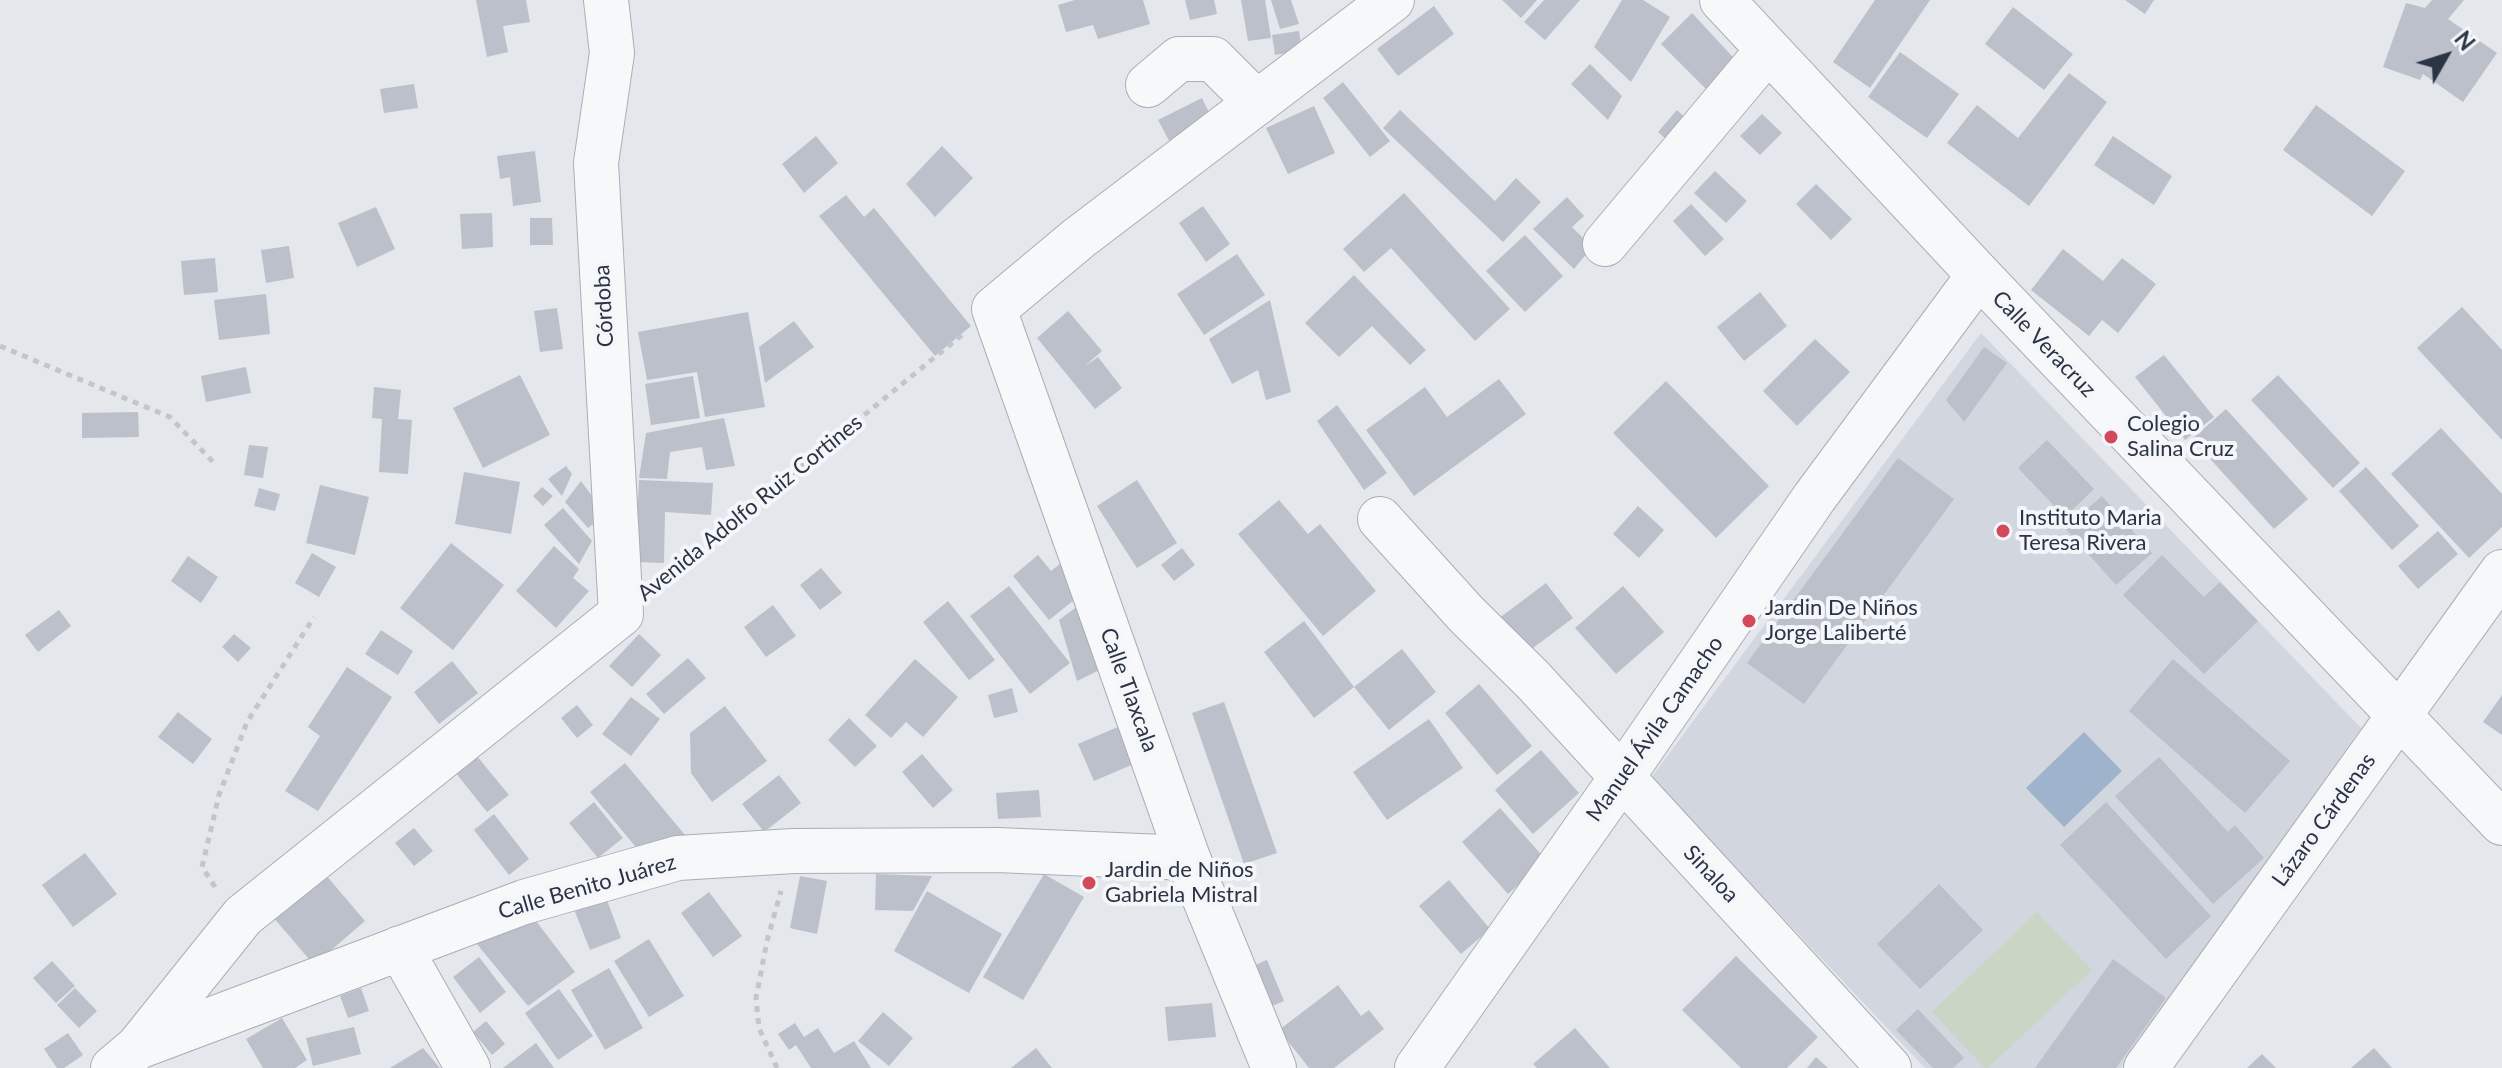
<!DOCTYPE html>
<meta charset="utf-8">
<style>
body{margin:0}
#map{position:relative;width:2502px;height:1068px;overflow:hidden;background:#e4e7ec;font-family:Lato,sans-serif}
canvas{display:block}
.north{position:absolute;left:2406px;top:16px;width:80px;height:80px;-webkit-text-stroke:6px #f4f6f9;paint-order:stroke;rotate:51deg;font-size:22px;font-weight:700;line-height:32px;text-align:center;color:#2b3445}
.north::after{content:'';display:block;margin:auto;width:28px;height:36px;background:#2b3445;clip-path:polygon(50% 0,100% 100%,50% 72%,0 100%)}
</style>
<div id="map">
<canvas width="2502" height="1068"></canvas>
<div class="north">N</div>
</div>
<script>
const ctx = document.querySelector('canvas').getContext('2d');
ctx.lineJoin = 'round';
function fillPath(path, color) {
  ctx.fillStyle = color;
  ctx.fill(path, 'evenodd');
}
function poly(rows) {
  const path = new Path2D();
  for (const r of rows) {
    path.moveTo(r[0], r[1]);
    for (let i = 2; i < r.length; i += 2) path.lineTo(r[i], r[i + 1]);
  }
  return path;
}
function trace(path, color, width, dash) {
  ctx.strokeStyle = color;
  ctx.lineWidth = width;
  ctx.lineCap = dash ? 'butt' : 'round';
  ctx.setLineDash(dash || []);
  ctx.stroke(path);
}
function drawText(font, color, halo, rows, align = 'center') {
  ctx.font = font + ' Lato,sans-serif';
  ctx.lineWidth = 8;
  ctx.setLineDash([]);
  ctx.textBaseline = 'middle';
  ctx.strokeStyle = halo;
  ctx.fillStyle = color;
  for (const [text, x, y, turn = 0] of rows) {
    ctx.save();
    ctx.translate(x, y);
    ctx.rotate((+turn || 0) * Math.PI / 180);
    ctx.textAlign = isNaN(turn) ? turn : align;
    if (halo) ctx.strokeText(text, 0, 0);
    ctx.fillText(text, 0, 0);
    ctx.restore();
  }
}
fillPath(poly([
 [1981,333,2361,728,2121,1068,1925,1068,1651,778]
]), '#d2d6de');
fillPath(poly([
 [2037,912,2092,970,1988,1068,1985,1068,1932,1012]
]), '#c9d6c5');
fillPath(poly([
 [2084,732,2122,771,2064,827,2026,788]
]), '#9fb4cc');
fillPath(poly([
 [476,0,526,0,530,22,503,26,508,52,487,57],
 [1075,0,1143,0,1150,24,1098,39,1093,25,1066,32,1058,5],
 [1185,0,1214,0,1217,14,1190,20],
 [1241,0,1265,0,1271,38,1248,41],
 [1271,0,1291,0,1299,24,1280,29],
 [1502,0,1537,0,1521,18],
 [1544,0,1580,0,1545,40,1524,22],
 [1622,0,1643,0,1670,17,1631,82,1594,47],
 [1875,0,1930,0,1870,88,1833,62],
 [2125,0,2154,0,2145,14],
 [2432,0,2464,0,2448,19,2497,53,2463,102,2423,74,2420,80,2383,67,2406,3,2425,8],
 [1434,6,1454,34,1398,76,1377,49],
 [2013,7,2073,54,2044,90,1985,44],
 [1692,13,1743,68,1709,92,1661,44],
 [1299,31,1302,51,1275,55,1272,35],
 [1900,52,1959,94,1927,138,1868,97],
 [1590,64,1622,96,1608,120,1571,84],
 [2069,73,2107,102,2029,206,1947,143,1977,105,2018,138],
 [1343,82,1390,141,1370,157,1323,98],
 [414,84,418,108,384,113,380,89],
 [1202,98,1217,129,1174,150,1158,120],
 [2316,105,2405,171,2372,216,2283,150],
 [1314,106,1335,153,1288,174,1266,128],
 [1400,110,1495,201,1516,178,1541,202,1503,242,1383,128],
 [1677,110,1693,125,1674,146,1658,132],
 [1762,114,1782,133,1760,155,1740,136],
 [816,136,838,163,804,193,782,164],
 [2113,136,2172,176,2154,205,2094,165],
 [942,146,973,178,935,217,906,184],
 [535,151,541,202,513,206,510,177,500,179,497,156],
 [1715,171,1747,201,1726,223,1694,193],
 [1816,184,1852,219,1831,240,1796,204],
 [1404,193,1510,309,1475,341,1391,248,1364,272,1343,249],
 [846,195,864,217,874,208,971,326,935,356,819,216],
 [1567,197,1584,216,1572,227,1592,247,1574,269,1533,229],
 [1691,204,1724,239,1705,256,1673,221],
 [1203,206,1230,244,1206,262,1179,223],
 [376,207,395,249,357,267,338,223],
 [492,213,493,247,462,249,460,214],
 [530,218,552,218,553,245,530,245],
 [1525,235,1563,276,1525,312,1486,271],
 [289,246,294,278,266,283,261,250],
 [2063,249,2103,281,2122,258,2156,284,2118,333,2102,320,2089,336,2031,290],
 [1237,254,1265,295,1204,335,1177,294],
 [215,258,218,292,184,295,181,261],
 [1354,275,1426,350,1410,365,1372,326,1339,357,1305,323],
 [1760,292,1787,326,1744,361,1717,327],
 [266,294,270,334,219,340,214,300],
 [1270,300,1291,392,1266,400,1258,370,1232,384,1209,339],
 [2462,307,2502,350,2502,440,2417,348],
 [557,308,563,349,540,352,534,311],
 [1068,311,1102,351,1084,367,1098,357,1122,388,1095,409,1037,338],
 [748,312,765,407,705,417,697,372,647,380,638,332],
 [794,321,814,347,765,383,759,347],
 [1815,339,1850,372,1797,426,1763,391],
 [1984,347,2007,363,1964,422,1946,400],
 [2164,355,2214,417,2185,440,2135,377],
 [246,367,251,393,206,402,201,376],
 [520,375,550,435,483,468,453,408],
 [2278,375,2360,463,2333,488,2251,400],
 [693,376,700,418,651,425,645,384],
 [1499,379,1526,414,1414,496,1366,430,1425,387,1447,417],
 [1666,381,1769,486,1716,538,1613,433],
 [374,387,401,390,398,419,412,420,408,474,379,472,382,419,372,418],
 [1337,405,1387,473,1364,490,1317,421],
 [2226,409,2308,499,2274,529,2192,439],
 [138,412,139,437,82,438,82,413],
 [724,418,735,466,706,470,702,447,670,452,667,479,639,478,646,433],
 [2441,428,2502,494,2502,527,2469,558,2391,474],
 [2047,440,2094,489,2065,517,2018,468],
 [249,445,268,447,263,478,244,475],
 [1898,458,1954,499,1804,704,1747,663],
 [566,466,572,474,562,496,548,479],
 [2366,467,2419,526,2392,550,2339,491],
 [464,472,520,482,511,534,455,524],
 [639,480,713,483,711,515,665,512,664,563,635,562],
 [1137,480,1177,543,1137,568,1097,506],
 [581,481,606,515,588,528,565,502],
 [320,485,369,497,355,555,306,543],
 [542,487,553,496,543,506,533,496],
 [259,488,280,494,275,511,254,506],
 [2102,496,2152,553,2116,585,2065,528],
 [1279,500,1308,534,1320,524,1376,591,1323,636,1238,534],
 [1638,506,1664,530,1639,558,1613,534],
 [563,508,592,541,579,564,544,525],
 [2438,531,2458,554,2418,589,2398,566],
 [451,543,504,585,453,650,400,608],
 [554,546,579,569,573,578,589,591,556,628,516,591],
 [1182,548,1195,565,1174,581,1161,565],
 [312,553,336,567,319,597,295,583],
 [1038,555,1051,571,1066,559,1078,597,1049,620,1013,576],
 [2162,555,2204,597,2220,582,2258,621,2204,674,2123,595],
 [188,556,218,577,201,603,171,581],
 [821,568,842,593,820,610,800,585],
 [1546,583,1573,618,1525,654,1498,619],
 [1009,586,1070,663,1030,694,970,616],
 [1623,586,1664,632,1616,674,1575,628],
 [1091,596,1110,665,1077,681,1059,620],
 [948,601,995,660,969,680,923,622],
 [773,605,796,636,766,657,744,627],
 [59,610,71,626,38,652,25,635],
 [1304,621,1354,687,1314,718,1264,652],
 [381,630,413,651,398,675,365,654],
 [234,634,251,648,238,662,222,647],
 [639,634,661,655,632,687,609,666],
 [1402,649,1436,692,1389,730,1354,687],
 [688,658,706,678,664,714,646,694],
 [915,659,958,697,923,737,906,722,891,738,865,715],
 [2173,659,2290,761,2245,813,2129,711],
 [452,661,478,693,439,724,414,692],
 [347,667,392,697,318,811,285,791,320,736,308,727],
 [1479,684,1532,746,1497,775,1445,713],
 [1012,688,1018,712,994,718,988,695],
 [2502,695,2502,735,2483,722],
 [631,697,660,719,631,756,602,734],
 [1224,702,1277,853,1244,864,1192,713],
 [577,705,593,725,577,738,561,718],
 [725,706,767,761,712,802,691,773,690,733],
 [178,712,212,739,193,764,158,737],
 [849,718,877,746,855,767,828,740],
 [1429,719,1463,768,1387,820,1353,772],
 [1127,723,1143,760,1094,781,1078,744],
 [1541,750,1579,793,1533,834,1495,790],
 [922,754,953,790,933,808,902,772],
 [476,755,509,795,487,812,455,772],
 [2159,757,2228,832,2235,825,2264,858,2213,904,2115,796],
 [625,763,685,835,650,864,590,792],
 [779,775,801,803,764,832,742,804],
 [1039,790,1041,817,998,819,996,793],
 [594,802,623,838,598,858,569,823],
 [2106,802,2211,916,2166,959,2060,845],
 [1500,808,1546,860,1508,894,1462,842],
 [494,814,529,859,509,875,474,830],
 [414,828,433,851,414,866,395,843],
 [85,853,117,894,73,927,42,885],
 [325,874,365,921,314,965,273,917],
 [876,874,932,876,913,911,875,910],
 [1044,874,1084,897,1023,1000,983,977],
 [800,876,827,881,817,934,790,928],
 [1449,880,1490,929,1461,954,1419,906],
 [1939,884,1983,930,1920,989,1877,944],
 [927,891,1002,934,969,993,894,951],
 [604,892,621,938,590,950,572,904],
 [709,892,742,936,713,957,681,913],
 [536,921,575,972,528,1006,476,943],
 [649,939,684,996,649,1017,614,961],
 [1736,956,1818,1037,1787,1068,1741,1068,1682,1010],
 [479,957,506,992,480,1013,453,977],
 [2113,959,2166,998,2116,1068,2035,1068],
 [1267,960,1284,1001,1265,1009,1248,968],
 [52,961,75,986,56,1003,33,978],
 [609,968,643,1028,605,1050,571,990],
 [1338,985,1361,1016,1369,1010,1384,1029,1334,1068,1309,1068,1279,1030],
 [75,988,97,1011,79,1028,57,1005],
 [361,988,369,1011,348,1018,340,996],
 [559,989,593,1036,558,1060,525,1013],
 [1212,1003,1216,1037,1168,1041,1165,1007],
 [1918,1009,1964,1058,1953,1068,1933,1068,1896,1030],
 [883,1012,913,1038,889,1066,858,1041],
 [282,1018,307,1060,295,1068,263,1068,246,1039],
 [486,1021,505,1044,492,1055,473,1032],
 [795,1023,804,1037,818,1028,834,1053,854,1041,871,1068,811,1068,796,1045,789,1050,778,1034],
 [354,1027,361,1054,313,1066,306,1038],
 [1575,1028,1610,1068,1537,1068,1533,1064],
 [68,1033,83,1055,64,1068,57,1068,44,1049],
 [536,1043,554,1068,503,1068],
 [423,1048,440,1068,390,1068],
 [1036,1048,1052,1068,1011,1068],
 [2374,1048,2392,1068,2351,1068],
 [2262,1054,2276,1068,2247,1068],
 [1816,1057,1828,1068,1807,1068]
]), '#bbc0ca');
const minor = poly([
 [1722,0,1979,275,2502,823],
 [1148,85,1179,59,1213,59,1257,103],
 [1605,244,1768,50],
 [1380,519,1466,614,1533,680,1889,1068],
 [400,948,468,1068],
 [138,1047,243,916,621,614,596,163,612,53,606,0],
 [113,1068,138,1047,524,902,678,858,793,851,997,850,1188,858],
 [1274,1068,1188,858,994,309,1079,238,1392,0],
 [1417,1068,1622,777,1814,498,1979,275],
 [2146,1068,2502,572]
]);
trace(minor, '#a9aeb7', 46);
trace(poly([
 [0,346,170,417,215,464],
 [660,582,962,335],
 [215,887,202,867,219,795,247,722,314,617],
 [777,1068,759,1028,756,998,767,941,781,891]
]), '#c2c5cb', 5, [6, 6]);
trace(minor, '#f7f8fa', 44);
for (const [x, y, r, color] of [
 [2111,437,8,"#d1495b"],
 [2003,531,8,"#d1495b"],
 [1749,621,8,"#d1495b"],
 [1089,883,8,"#d1495b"]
]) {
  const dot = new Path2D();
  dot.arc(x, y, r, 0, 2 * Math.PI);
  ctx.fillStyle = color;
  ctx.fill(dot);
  trace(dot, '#f4f6f9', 3);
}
drawText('22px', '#2b3445', '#f4f6f9', [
 ["Córdoba",604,306,-93],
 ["Calle Veracruz",2044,344,46],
 ["Avenida Adolfo Ruiz Cortines",750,508,-39],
 ["Calle Tlaxcala",1129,690,70],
 ["Manuel Ávila Camacho",1655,729,-55],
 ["Lázaro Cárdenas",2324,820,-54],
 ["Sinaloa",1711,874,47],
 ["Calle Benito Juárez",587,887,-16]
]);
drawText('22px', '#2b3445', '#f4f6f9', [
 ["Colegio",2127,424],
 ["Salina Cruz",2127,449],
 ["Instituto Maria",2019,518],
 ["Teresa Rivera",2019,543],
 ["Jardin De Niños",1765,608],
 ["Jorge Laliberté",1765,633],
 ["Jardin de Niños",1105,870],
 ["Gabriela Mistral",1105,895]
], 'left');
</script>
